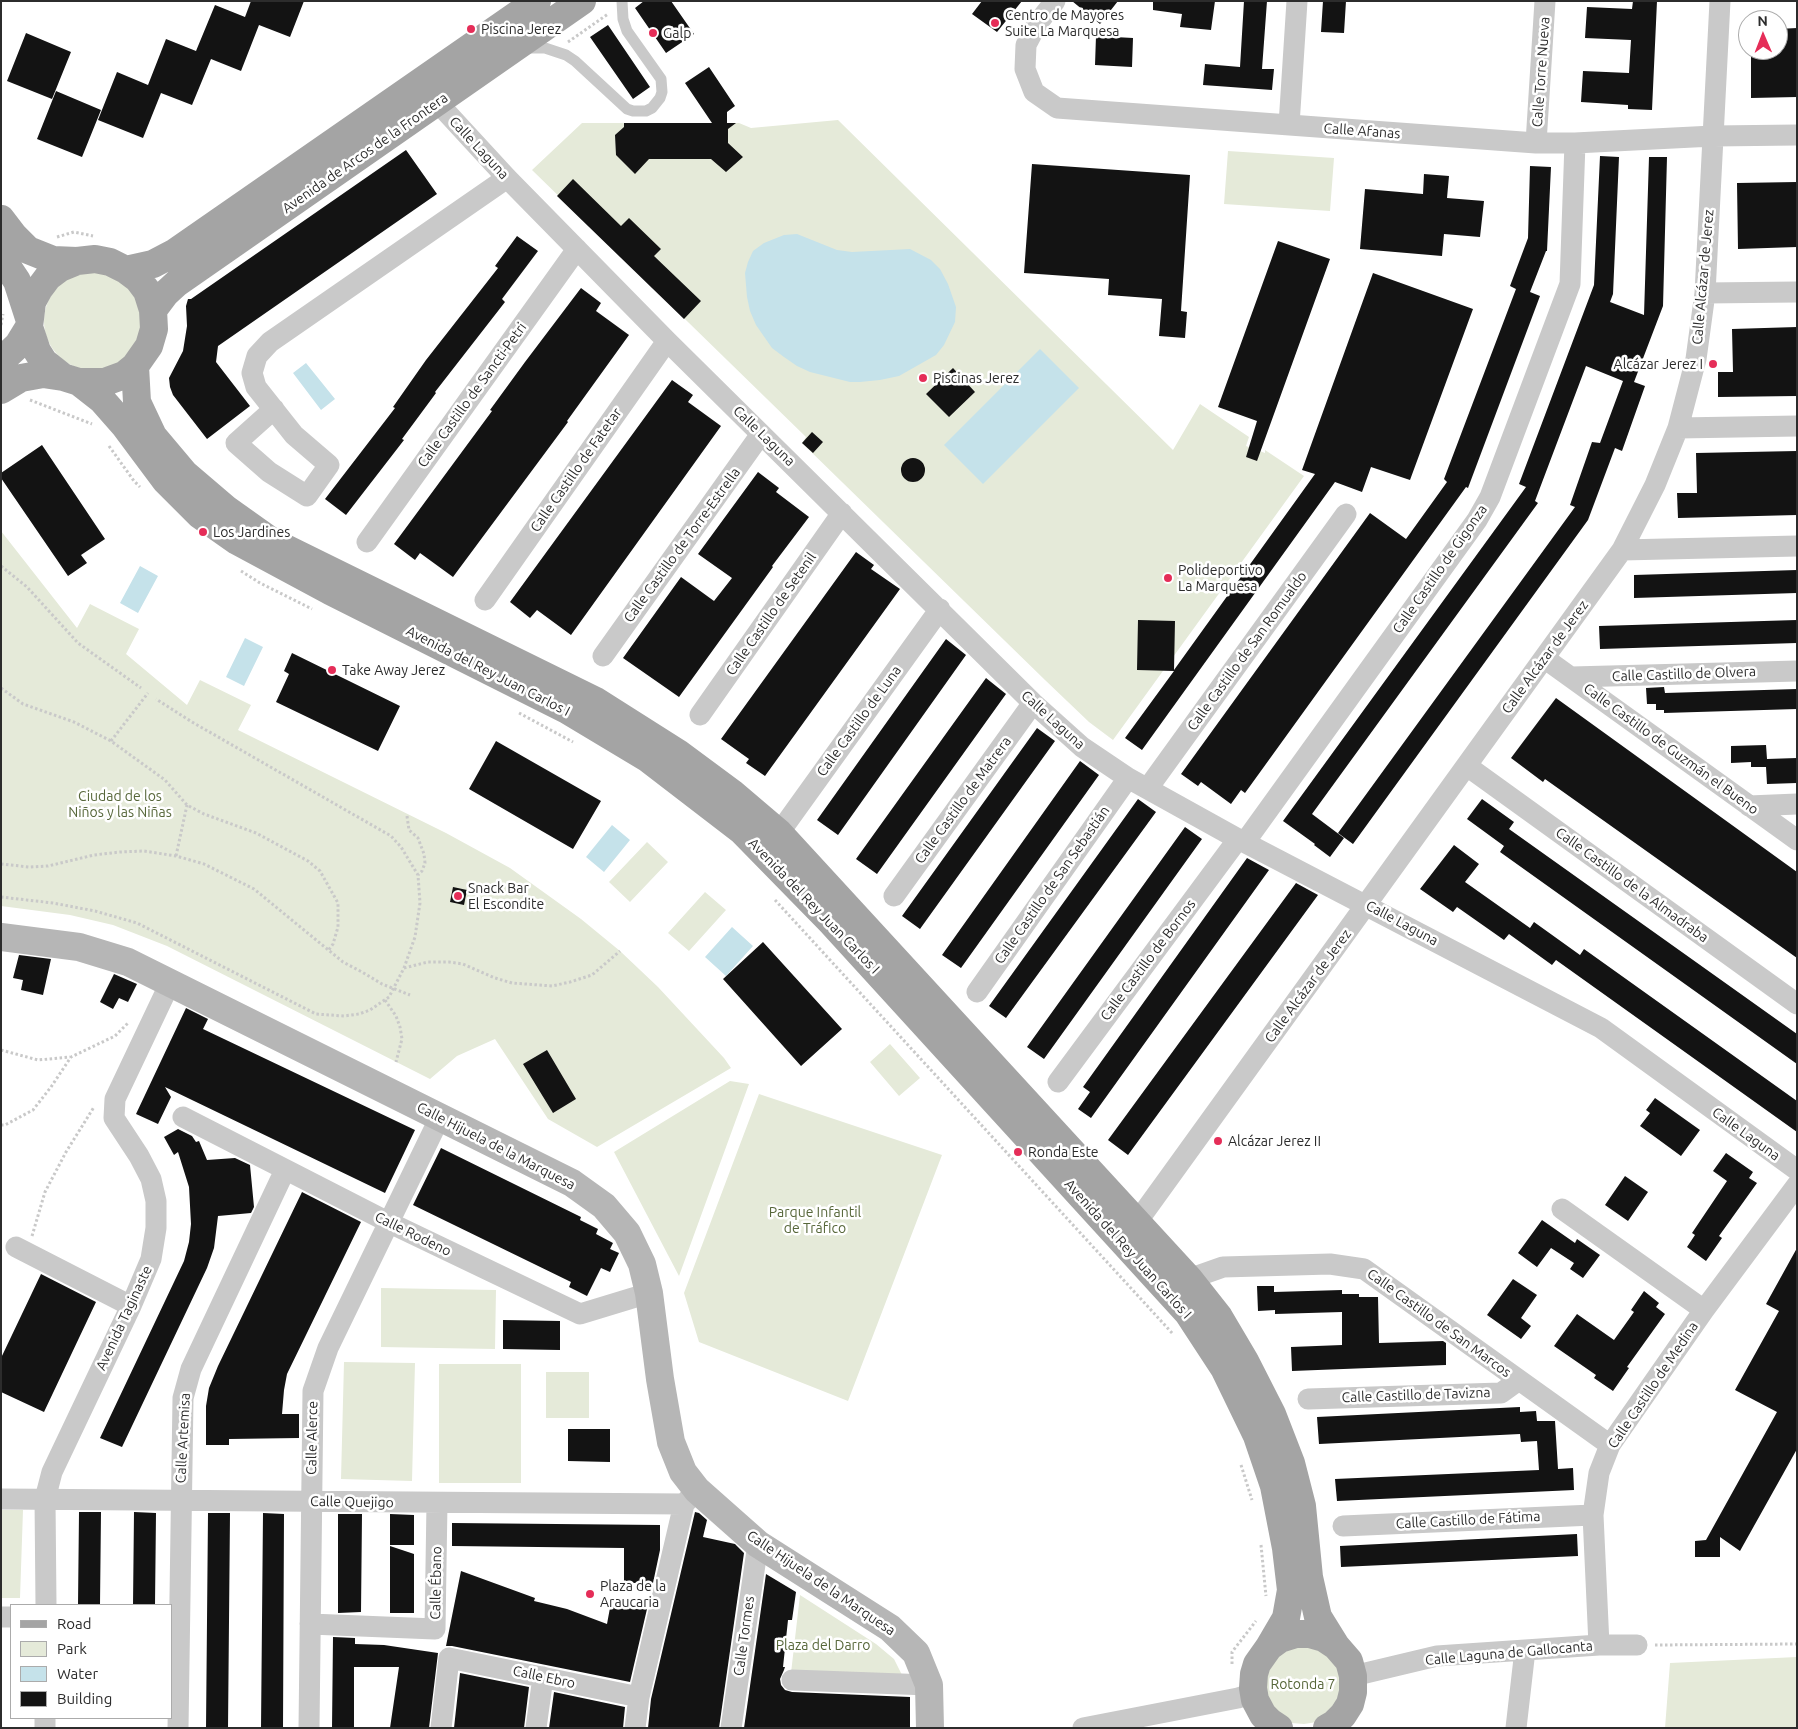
<!DOCTYPE html>
<meta charset="utf-8">
<style>
body{margin:0}
#map{position:relative;width:1798px;height:1729px;overflow:hidden;background:#fff;font-family:Ubuntu,sans-serif}
canvas{display:block}
.frame{position:absolute;inset:0;border:2px solid #2c2c2c;pointer-events:none}
.legend{position:absolute;left:10px;top:1604px;width:162px;height:115px;box-sizing:border-box;background:#fff;border:1px solid #ababab;margin:0;padding:6px 9px;list-style:none;font-size:15px;color:#2c2c2c}
.legend li{display:flex;align-items:center;gap:10px;height:25px}
.legend b{width:25px;border:1px solid #ababab}
.north{position:absolute;left:1738px;top:10px;width:50px;height:50px;box-sizing:border-box;background:#fff;border:1px solid #ababab;border-radius:50%;rotate:359deg;font-size:14px;font-weight:700;line-height:20px;text-align:center;color:#2c2c2c}
.north::after{content:'';display:block;margin:auto;width:18px;height:22px;background:#e52d58;clip-path:polygon(50% 0,100% 100%,50% 72%,0 100%)}
</style>
<div id="map">
<canvas width="1798" height="1729"></canvas>
<div class="frame"></div>
<ul class="legend">
<li><b style="height:6px;background:#a4a4a4"></b>Road</li>
<li><b style="height:14px;background:#e5ead9"></b>Park</li>
<li><b style="height:14px;background:#c5e2ea"></b>Water</li>
<li><b style="height:14px;background:#131313"></b>Building</li>
</ul>
<div class="north">N</div>
</div>
<script>
const ctx = document.querySelector('canvas').getContext('2d');
ctx.lineJoin = 'round';
function fillPath(path, color) {
  ctx.fillStyle = color;
  ctx.fill(path, 'evenodd');
}
function poly(rows) {
  const path = new Path2D();
  for (const r of rows) {
    if (r.length === 3) {
      path.moveTo(r[0] + r[2], r[1]);
      path.arc(r[0], r[1], r[2], 0, 2 * Math.PI);
      continue;
    }
    path.moveTo(r[0], r[1]);
    for (let i = 2; i < r.length; i += 2) path.lineTo(r[i], r[i + 1]);
  }
  return path;
}
function trace(path, color, width, dash) {
  ctx.strokeStyle = color;
  ctx.lineWidth = width;
  ctx.lineCap = dash ? 'butt' : 'round';
  ctx.setLineDash(dash || []);
  ctx.stroke(path);
}
function drawText(font, color, halo, rows, align = 'center') {
  ctx.font = font + ' Ubuntu,sans-serif';
  ctx.lineWidth = 5;
  ctx.setLineDash([]);
  ctx.textBaseline = 'middle';
  ctx.strokeStyle = halo;
  ctx.fillStyle = color;
  for (const [text, x, y, turn = 0] of rows) {
    ctx.save();
    ctx.translate(x, y);
    ctx.rotate((+turn || 0) * Math.PI / 180);
    ctx.textAlign = isNaN(turn) ? turn : align;
    if (halo) ctx.strokeText(text, 0, 0);
    ctx.fillText(text, 0, 0);
    ctx.restore();
  }
}
fillPath(poly([
 [838,120,1173,450,1200,404,1249,437,1246,446,1265,453,1265,450,1304,476,1113,740,1089,722,1045,680,802,443,806,437,532,170,582,123,739,123,751,128],
 [1228,151,1334,158,1330,211,1224,204],
 [93,321,49],
 [1,531,77,628,90,604,139,629,126,654,187,705,200,680,251,705,238,730,446,833,510,868,581,919,620,951,658,987,724,1058,731,1068,597,1147,548,1119,495,1039,457,1056,430,1079,167,946,113,925,70,915,1,906],
 [647,842,668,862,630,902,609,882],
 [705,892,726,910,689,951,668,933],
 [890,1044,920,1078,899,1096,870,1062],
 [730,1081,749,1084,679,1276,614,1152],
 [759,1094,942,1155,848,1401,699,1342,684,1293],
 [381,1288,496,1290,495,1349,381,1347],
 [344,1362,415,1363,412,1481,341,1479],
 [439,1364,521,1364,521,1483,439,1483],
 [546,1372,589,1372,589,1418,546,1418],
 [1,1510,23,1510,20,1598,1,1598],
 [800,1595,876,1644,894,1659,902,1675,791,1673],
 [1302,1643,1329,1653,1343,1676,1338,1704,1317,1722,1304,1724,1291,1723,1280,1717,1264,1697,1264,1672,1279,1651],
 [1797,1657,1797,1728,1665,1728,1670,1663]
]), '#e5ead9');
fillPath(poly([
 [797,234,837,250,852,252,910,249,931,260,940,269,948,284,956,307,955,322,944,345,936,355,899,376,880,380,860,382,850,382,810,372,797,366,784,357,772,348,756,325,750,311,747,297,745,273,748,262,753,251,764,243,784,235],
 [1040,349,1079,388,983,484,944,445],
 [306,363,335,399,321,410,293,373],
 [140,566,158,576,138,613,120,603],
 [245,638,263,647,244,686,226,677],
 [612,825,630,840,604,872,586,857],
 [732,927,753,946,726,976,705,957]
]), '#c5e2ea');
fillPath(poly([
 [251,1,304,1,290,37,259,25,241,71,211,59,192,105,161,93,143,138,98,120,117,72,148,85,166,39,196,51,215,5,245,17],
 [644,1,671,1,694,34,666,53,635,8],
 [982,1,1022,1,997,32,972,14],
 [1072,1,1118,1,1100,24],
 [1153,1,1215,1,1211,30,1180,27,1182,14,1153,10],
 [1244,1,1267,1,1262,69,1274,69,1272,90,1203,85,1205,64,1240,67],
 [1323,1,1346,1,1344,33,1321,32],
 [1633,1,1657,1,1652,110,1628,109,1628,105,1581,102,1583,71,1629,73,1631,40,1585,38,1587,7,1632,9],
 [608,25,650,87,633,99,590,37],
 [1797,28,1797,97,1751,98,1751,50,1778,50,1778,29],
 [26,33,71,52,52,99,7,81],
 [1096,36,1133,38,1132,67,1095,65],
 [709,67,735,106,727,112,727,123,736,123,728,129,728,143,743,157,726,172,711,159,649,159,635,174,616,155,615,135,624,127,624,123,712,123,685,83],
 [56,91,101,110,82,157,37,139],
 [406,150,437,194,218,346,216,362,250,406,207,439,173,395,170,387,169,378,183,351,187,326,186,306,188,299,191,299],
 [1600,156,1619,157,1613,294,1610,302,1644,315,1649,157,1667,157,1663,306,1634,382,1645,386,1622,451,1615,448,1588,520,1353,844,1338,833,1575,507,1570,505,1592,442,1600,443,1623,381,1586,366,1535,501,1538,503,1312,814,1344,838,1330,857,1314,845,1315,844,1283,821,1526,487,1519,484,1594,285],
 [1032,164,1190,175,1181,311,1187,312,1185,338,1159,336,1162,299,1108,295,1109,279,1024,273],
 [1530,166,1551,167,1547,251,1546,251,1530,292,1540,296,1468,488,1466,487,1245,793,1241,790,1231,804,1201,782,1198,786,1181,774,1370,513,1406,539,1447,482,1444,479,1516,289,1510,286,1528,238],
 [1424,174,1449,176,1447,198,1484,201,1480,237,1444,234,1442,256,1360,249,1365,189,1423,194],
 [573,179,621,226,629,218,661,249,654,256,701,301,684,319,557,196],
 [1797,182,1797,247,1738,249,1737,183],
 [517,236,538,251,502,299,505,302,435,392,436,393,402,439,404,440,346,515,325,499,395,408,393,407,426,360,498,268,495,266],
 [1278,241,1330,259,1257,461,1246,457,1257,421,1218,407],
 [1373,273,1473,309,1410,480,1371,467,1362,492,1335,482,1142,750,1125,738,1174,671,1137,670,1138,620,1175,621,1174,670,1315,474,1302,470],
 [581,288,601,303,596,311,629,335,567,421,568,422,453,577,420,553,415,560,394,544,492,411,490,410,525,362],
 [1797,327,1797,396,1718,397,1718,372,1733,372,1732,329],
 [953,368,975,392,949,417,926,394],
 [672,380,693,395,688,402,721,426,571,635,537,610,530,618,510,602],
 [812,432,823,442,813,453,802,443],
 [42,445,105,539,81,555,87,563,68,576,1,478,1,473],
 [1797,451,1797,515,1678,518,1677,493,1697,493,1696,453],
 [913,470,12],
 [758,472,779,488,776,492,809,517,772,566,773,567,679,697,623,658,681,577,714,601,732,578,698,554],
 [856,552,874,565,871,569,900,589,765,776,746,763,749,759,721,739],
 [1797,570,1797,593,1634,598,1634,575],
 [1797,620,1797,643,1600,649,1599,626],
 [946,639,966,655,838,835,817,820],
 [292,653,400,706,378,751,276,702,289,674,284,671],
 [986,678,1006,694,877,874,856,859],
 [1664,687,1665,693,1797,689,1797,709,1664,713,1664,710,1656,710,1656,704,1647,704,1646,688],
 [1556,698,1797,872,1797,958,1545,779,1543,782,1511,758],
 [1037,728,1055,741,920,929,902,916],
 [496,741,601,801,573,849,469,789],
 [1766,745,1767,759,1797,758,1797,783,1767,784,1766,767,1751,767,1751,762,1731,763,1731,746],
 [1080,761,1099,775,961,968,942,955],
 [1138,799,1156,812,1006,1018,989,1006],
 [1482,799,1514,822,1509,829,1797,1034,1797,1064,1500,852,1504,846,1467,819],
 [1185,827,1202,839,1044,1059,1027,1047],
 [1454,845,1479,864,1465,882,1530,928,1534,922,1580,955,1584,949,1797,1101,1797,1132,1556,960,1552,965,1509,934,1504,940,1457,907,1453,912,1420,889],
 [1247,858,1269,870,1091,1118,1078,1109,1090,1092,1083,1087],
 [1296,883,1318,895,1128,1155,1108,1140],
 [453,887,467,890,464,905,450,902],
 [763,942,842,1029,801,1066,723,979],
 [19,955,51,959,43,995,21,990,23,980,13,978],
 [114,974,137,984,128,1002,119,998,113,1009,100,1002],
 [186,1008,208,1019,203,1029,415,1130,385,1193,165,1087,171,1097,158,1124,136,1114],
 [547,1050,576,1099,553,1113,523,1064],
 [1655,1098,1700,1130,1681,1156,1640,1126,1650,1113,1646,1110],
 [178,1129,192,1136,196,1142,199,1141,207,1160,235,1158,250,1165,254,1207,251,1213,218,1216,214,1248,207,1268,122,1447,100,1438,184,1261,189,1242,191,1224,189,1187,178,1152,174,1155,164,1137],
 [441,1148,581,1217,580,1220,598,1229,596,1234,613,1243,610,1249,619,1253,610,1272,601,1268,587,1296,569,1287,571,1282,413,1205],
 [1726,1153,1753,1172,1749,1178,1757,1183,1719,1236,1722,1238,1706,1261,1687,1247,1695,1235,1692,1233,1727,1181,1713,1171],
 [1625,1176,1648,1192,1628,1221,1605,1205],
 [302,1192,361,1222,287,1374,284,1390,282,1414,299,1414,299,1438,229,1439,229,1445,206,1445,206,1406,209,1388,218,1366],
 [1542,1220,1575,1243,1577,1239,1600,1255,1583,1278,1570,1269,1574,1263,1551,1248,1537,1267,1518,1253],
 [1797,1248,1797,1449,1740,1551,1720,1537,1720,1557,1695,1557,1695,1541,1706,1540,1777,1412,1735,1390,1779,1311,1766,1304],
 [41,1274,96,1302,44,1412,1,1392,1,1358],
 [1513,1279,1537,1295,1521,1318,1531,1326,1521,1339,1487,1315],
 [1257,1286,1274,1286,1274,1292,1342,1290,1342,1294,1359,1294,1359,1297,1378,1297,1379,1343,1443,1341,1446,1343,1446,1365,1292,1371,1291,1347,1342,1345,1342,1312,1275,1314,1275,1310,1258,1311],
 [1644,1291,1659,1303,1656,1307,1665,1314,1627,1367,1629,1368,1613,1391,1594,1378,1596,1375,1554,1346,1577,1314,1614,1340,1634,1312,1631,1310],
 [503,1320,560,1321,560,1350,503,1349],
 [1520,1407,1520,1412,1536,1411,1537,1421,1555,1421,1558,1469,1573,1468,1574,1490,1337,1501,1335,1479,1539,1470,1537,1441,1521,1442,1520,1434,1319,1444,1317,1417],
 [568,1429,610,1429,610,1462,568,1461],
 [79,1512,101,1512,100,1605,78,1605],
 [134,1512,156,1513,155,1605,133,1605],
 [695,1512,699,1513,707,1520,703,1537,735,1544,744,1553,719,1728,648,1728,651,1699],
 [208,1513,230,1513,228,1728,206,1728],
 [263,1513,284,1514,283,1728,261,1728],
 [338,1514,362,1514,361,1612,338,1613],
 [390,1514,414,1515,414,1545,390,1545],
 [452,1523,660,1525,660,1550,653,1583,624,1583,624,1548,452,1546],
 [1577,1534,1578,1556,1341,1567,1340,1546],
 [390,1546,414,1554,414,1613,390,1613],
 [461,1571,535,1598,534,1601,567,1609,607,1624,612,1597,647,1609,630,1682,452,1646,446,1646],
 [766,1574,796,1592,792,1620,788,1620,783,1667,785,1667,784,1670,780,1679,781,1685,785,1690,792,1692,910,1697,910,1728,744,1728],
 [333,1637,355,1638,355,1644,384,1645,438,1653,429,1728,390,1728,399,1667,354,1667,354,1728,332,1728],
 [460,1673,529,1687,524,1728,454,1728],
 [554,1692,625,1707,623,1728,549,1728]
]), '#131313');
trace(poly([
 [568,42,608,14],
 [57,237,74,232,93,236],
 [1,325,3,314],
 [30,400,92,424],
 [109,446,134,481,140,487],
 [1,566,27,587,78,643,141,688],
 [241,571,260,583,312,609],
 [1,688,23,704,74,722,111,741,165,780,187,805,204,814,256,833,308,861,320,871,338,903,338,927,333,944,328,951],
 [519,713,573,742],
 [111,741,148,693],
 [407,816,409,830,418,838,424,854,425,863,422,871,418,875],
 [176,856,187,805],
 [1,864,29,867,48,866,94,855,120,852,144,851,176,856,204,864,254,889,343,962,362,972,382,984,410,995],
 [1,897,53,903,95,911,137,923,316,1014,344,1016,359,1014,370,1010,389,997,404,968,415,937,420,903,418,875,401,847,391,836,192,722,156,699],
 [775,900,1173,1334],
 [404,968,428,962,449,962,463,964,495,978,512,983,552,986,570,982,592,975,620,951],
 [385,1000,396,1016,400,1027,402,1039,396,1062],
 [1,1050,38,1060,70,1057],
 [1,1125,5,1125,33,1110,51,1087,71,1057,115,1036,129,1022],
 [32,1236,45,1192,66,1152,94,1107],
 [1241,1465,1252,1500],
 [1261,1545,1266,1596],
 [1655,1645,1797,1644],
 [1232,1664,1232,1652,1256,1621]
]), '#c9c9c9', 3, [2.5, 2.5]);
trace(poly([
 [525,48,545,48,566,55,575,61,627,109,633,111,646,111,652,108,660,98,662,92,661,79,627,31,623,19,622,1]
]), '#c9c9c9', 11);
trace(poly([
 [1055,1,1037,24,1026,45,1025,69,1034,92,1057,108,1536,143,1575,143,1713,136,1797,135],
 [437,102,507,178,667,341,1033,703,1082,747,1128,778,1238,839,1601,1028,1797,1170],
 [1289,125,1297,1],
 [1536,143,1545,1],
 [1705,293,1797,292],
 [274,409,236,443,269,472,307,496,329,465,294,435,256,387,252,373,257,356,270,342,507,178],
 [1678,428,1797,426],
 [367,542,577,249],
 [1622,550,1797,546],
 [485,600,667,341],
 [603,656,761,434],
 [1544,658,1797,840],
 [1572,677,1797,671],
 [700,715,842,513],
 [1467,766,1797,1004],
 [1148,788,1346,514],
 [1749,806,1797,804],
 [779,833,940,609],
 [1245,842,1477,520,1490,497,1570,284,1575,143],
 [894,896,1033,703],
 [977,992,1128,778],
 [1058,1082,1238,839],
 [183,1117,390,1223,580,1314,649,1293],
 [1562,1209,1704,1310],
 [1137,1222,1622,550,1655,485,1678,428,1696,359,1705,293,1720,1],
 [16,1247,131,1306],
 [1189,1279,1223,1267,1330,1264,1364,1269,1610,1445],
 [1308,1399,1501,1393,1519,1380],
 [1,1499,684,1504,697,1490],
 [1343,1526,1593,1515],
 [46,1605,45,1499,52,1472,131,1306,151,1259,156,1228,156,1201,151,1179,139,1156,114,1118,115,1099,170,983],
 [1,1617,11,1617],
 [310,1624,435,1629,437,1503],
 [1599,1645,1593,1515,1599,1473,1610,1445,1704,1310,1797,1185],
 [1353,1676,1437,1656,1599,1645,1637,1645],
 [792,1680,929,1685],
 [45,1728,45,1718],
 [178,1728,183,1398,191,1369,285,1170],
 [309,1728,313,1391,328,1348,440,1117],
 [441,1728,449,1658,639,1697],
 [536,1728,543,1677],
 [635,1728,639,1697,684,1504],
 [731,1728,758,1544],
 [1083,1728,1238,1698,1254,1693],
 [1516,1728,1525,1650]
]), '#c9c9c9', 21);
trace(poly([
 [1,937,79,947,128,962,572,1183,604,1206,627,1233,642,1264,649,1293,660,1379,671,1442,683,1472,697,1490,758,1544,890,1628,916,1653,929,1685,930,1728]
]), '#b6b6b6', 28);
trace(poly([
 [1,219,14,236,28,250,53,260,77,261],
 [1,257,17,281,29,318],
 [126,270,153,264,174,253,537,1],
 [153,310,165,294,177,283,582,1],
 [1,361,18,345,29,327],
 [135,366,137,402,153,436,185,474,226,509,271,541,596,701,678,753,732,793,779,833,1189,1279,1219,1317,1245,1361,1272,1414,1291,1463,1302,1506,1309,1577,1318,1617,1336,1646],
 [79,382,102,400,124,425,165,480,200,515,237,541,330,591,567,710,647,758,742,831,832,923,1188,1313,1224,1368,1257,1436,1274,1486,1286,1548,1291,1590,1286,1618,1269,1647],
 [1,390,21,378,43,374,63,377,79,382,105,382,124,375,135,366,149,346,154,329,153,310,147,291,138,279,126,270,110,262,95,259,77,261,60,268,48,277,39,289,32,302,29,327,37,351,44,362,63,377],
 [1279,1728,1270,1722,1263,1715,1255,1700,1253,1688,1254,1674,1257,1664,1269,1647,1280,1639,1296,1634,1310,1634,1324,1638,1336,1646,1349,1661,1353,1676,1353,1692,1350,1704,1343,1715,1334,1724,1327,1728]
]), '#a4a4a4', 28);
for (const [x, y, r, color] of [
 [995,23,5,"#e52d58"],
 [471,29,5,"#e52d58"],
 [653,33,5,"#e52d58"],
 [1713,364,5,"#e52d58"],
 [923,378,5,"#e52d58"],
 [203,532,5,"#e52d58"],
 [1168,578,5,"#e52d58"],
 [332,670,5,"#e52d58"],
 [458,896,5,"#e52d58"],
 [1218,1141,5,"#e52d58"],
 [1018,1152,5,"#e52d58"],
 [590,1594,5,"#e52d58"]
]) {
  const dot = new Path2D();
  dot.arc(x, y, r, 0, 2 * Math.PI);
  ctx.fillStyle = color;
  ctx.fill(dot);
  trace(dot, '#fff', 2);
}
drawText('14px', '#2c2c2c', '#fff', [
 ["Centro de Mayores",1005,15],
 ["Suite La Marquesa",1005,31],
 ["Piscina Jerez",481,29],
 ["Galp",663,33],
 ["Alcázar Jerez I",1703,364,"right"],
 ["Piscinas Jerez",933,378],
 ["Los Jardines",213,532],
 ["Polideportivo",1178,570],
 ["La Marquesa",1178,586],
 ["Take Away Jerez",342,670],
 ["Snack Bar",468,888],
 ["El Escondite",468,904],
 ["Alcázar Jerez II",1228,1141],
 ["Ronda Este",1028,1152],
 ["Plaza de la",600,1586],
 ["Araucaria",600,1602]
], 'left');
drawText('14px', '#2c2c2c', '#fff', [
 ["Calle Torre Nueva",1541,72,-86],
 ["Calle Afanas",1362,131,4],
 ["Calle Laguna",479,148,47],
 ["Avenida de Arcos de la Frontera",365,153,-35],
 ["Calle Alcázar de Jerez",1703,277,-85],
 ["Calle Castillo de Sancti-Petri",472,395,-54],
 ["Calle Laguna",764,436,44],
 ["Calle Castillo de Fatetar",576,470,-55],
 ["Calle Castillo de Torre-Estrella",682,545,-54],
 ["Calle Castillo de Gigonza",1440,569,-55],
 ["Calle Castillo de Setenil",771,614,-55],
 ["Calle Castillo de San Romualdo",1247,651,-54],
 ["Calle Alcázar de Jerez",1545,657,-54],
 ["Avenida del Rey Juan Carlos I",488,671,27],
 ["Calle Castillo de Olvera",1684,674,-2],
 ["Calle Laguna",1053,720,42],
 ["Calle Castillo de Luna",859,721,-54],
 ["Calle Castillo de Guzmán el Bueno",1671,749,36],
 ["Calle Castillo de Matrera",963,800,-54],
 ["Calle Castillo de San Sebastián",1052,885,-55],
 ["Calle Castillo de la Almadraba",1632,885,36],
 ["Avenida del Rey Juan Carlos I",814,906,46],
 ["Calle Laguna",1402,923,28],
 ["Calle Castillo de Bornos",1148,960,-53],
 ["Calle Alcázar de Jerez",1308,986,-54],
 ["Calle Laguna",1746,1134,36],
 ["Calle Hijuela de la Marquesa",496,1146,27],
 ["Calle Rodeno",413,1234,26],
 ["Avenida del Rey Juan Carlos I",1128,1249,48],
 ["Avenida Taginaste",124,1318,-65],
 ["Calle Castillo de San Marcos",1439,1323,36],
 ["Calle Castillo de Medina",1653,1385,-56],
 ["Calle Castillo de Tavizna",1416,1395,-2],
 ["Calle Artemisa",183,1438,-87],
 ["Calle Alerce",312,1438,-89],
 ["Calle Quejigo",352,1502,1],
 ["Calle Castillo de Fátima",1468,1520,-3],
 ["Calle Ébano",436,1583,-89],
 ["Calle Hijuela de la Marquesa",821,1583,34],
 ["Calle Tormes",744,1636,-82],
 ["Calle Laguna de Gallocanta",1509,1653,-5],
 ["Calle Ebro",544,1677,12]
]);
drawText('14px', '#57673a', '#fff', [
 ["Ciudad de los",120,796],
 ["Niños y las Niñas",120,812],
 ["Parque Infantil",815,1212],
 ["de Tráfico",815,1228],
 ["Plaza del Darro",823,1645],
 ["Rotonda 7",1303,1684]
]);
</script>
